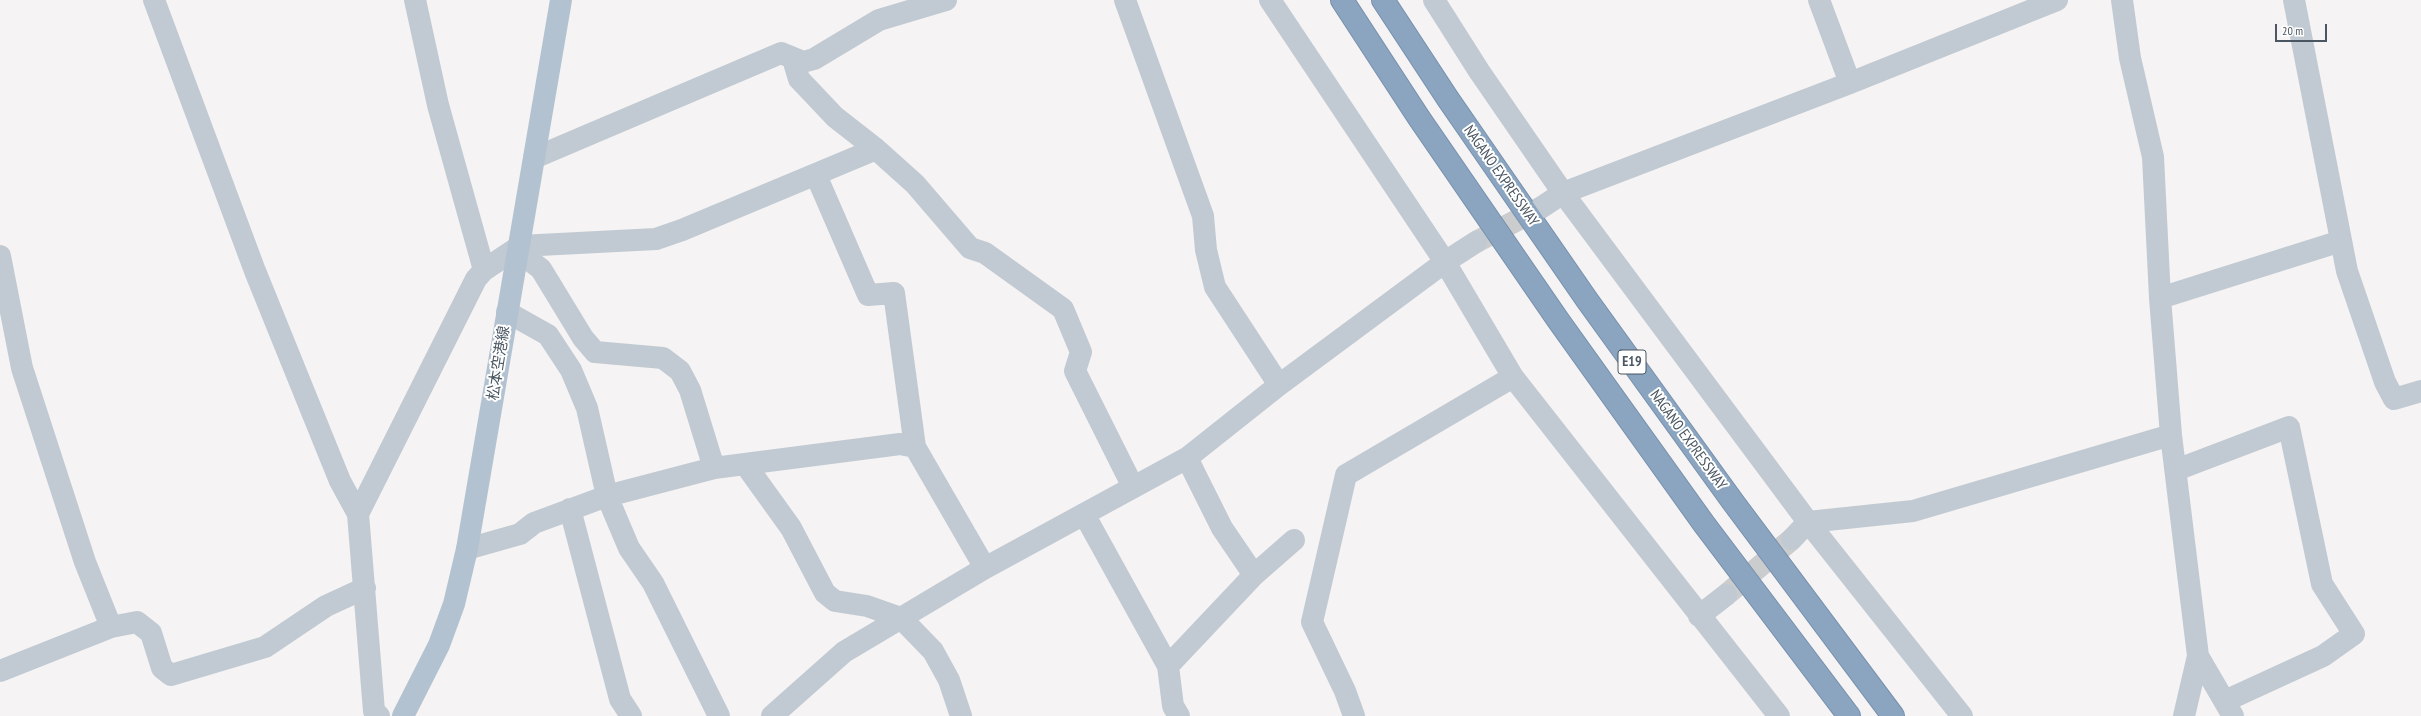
<!DOCTYPE html>
<meta charset="utf-8">
<style>
body{margin:0}
#map{position:relative;width:2421px;height:716px;overflow:hidden;background:#f5f3f3;font-family:"PT Sans Narrow",sans-serif}
canvas{display:block}
.scale{position:absolute;left:2275px;top:24px;width:52px;height:18px;box-sizing:border-box;border:2px solid #4a5661;border-top:0;padding-left:5px;font-size:12px;line-height:14px;white-space:nowrap;color:#4a5661;-webkit-text-stroke:3px #fff;paint-order:stroke}
</style>
<div id="map">
<canvas width="2421" height="716"></canvas>
<div class="scale">20 m</div>
</div>
<script>
const ctx = document.querySelector('canvas').getContext('2d');
ctx.lineJoin = 'round';
function poly(rows) {
  const path = new Path2D();
  for (const r of rows) {
    path.moveTo(r[0], r[1]);
    for (let i = 2; i < r.length; i += 2) path.lineTo(r[i], r[i + 1]);
  }
  return path;
}
function trace(path, color, width, dash) {
  ctx.strokeStyle = color;
  ctx.lineWidth = width;
  ctx.lineCap = dash ? 'butt' : 'round';
  ctx.setLineDash(dash || []);
  ctx.stroke(path);
}
function drawText(font, color, halo, rows, align = 'center') {
  ctx.font = font + ' "PT Sans Narrow","Noto Sans JP",sans-serif';
  ctx.lineWidth = 4;
  ctx.setLineDash([]);
  ctx.textBaseline = 'middle';
  ctx.strokeStyle = halo;
  ctx.fillStyle = color;
  for (const [text, x, y, turn = 0] of rows) {
    ctx.save();
    ctx.translate(x, y);
    ctx.rotate((+turn || 0) * Math.PI / 180);
    ctx.textAlign = isNaN(turn) ? turn : align;
    if (halo) ctx.strokeText(text, 0, 0);
    ctx.fillText(text, 0, 0);
    ctx.restore();
  }
}
trace(poly([
 [1476,242,1542,207],
 [1726,595,1792,539]
]), '#caccce', 22, [22, 11]);
const highway = poly([
 [1342,0,1419,118,1558,320,1704,524,1849,716],
 [1383,0,1448,99,1587,300,1733,502,1893,716]
]);
trace(highway, '#7690ad', 24);
trace(poly([
 [154,0,255,271,340,481,358,514,374,711,379,716],
 [415,0,438,105,484,270],
 [1125,0,1203,216,1206,250,1215,287,1279,385],
 [1270,0,1445,262,1513,377,1779,716],
 [1434,0,1479,71,1563,193,1808,522,1962,716],
 [1819,0,1850,83],
 [2122,0,2130,58,2153,157,2160,298,2171,435,2198,656,2184,716],
 [2294,0,2347,271,2385,382,2394,399,2421,391],
 [793,59,799,79,835,117,876,149,915,184,970,248,985,253,1063,309,1081,352,1075,371,1133,487],
 [534,158,781,53,803,62,814,59,879,20,946,0],
 [816,175,868,295,894,293,915,447,985,568],
 [1542,207,1563,193,1850,83,2057,0],
 [520,253,541,269,583,338,595,352,663,358,680,371,690,390,714,468],
 [0,256,22,368,85,562,111,627],
 [2160,298,2341,241],
 [507,312,548,335,571,370,587,408,607,496,629,548,653,583,719,716],
 [1187,458,1222,528,1254,575],
 [745,464,791,528,825,593,835,601,867,606,901,618,933,651,949,680,961,716],
 [2176,470,2289,427,2322,584,2354,634,2323,656,2225,701],
 [570,509,620,699,631,716],
 [358,514,476,279,484,270,520,246,656,239,682,230,876,149],
 [1084,514,1168,666],
 [1792,539,1808,522,1913,511,2171,435],
 [467,549,520,534,534,523,607,496,714,468,900,444,915,447],
 [1699,616,1726,595],
 [2198,656,2233,716],
 [0,671,111,627,137,622,151,633,162,668,171,675,265,647,326,606,365,588],
 [772,716,844,652,985,568,1187,458,1279,385,1445,262,1476,242],
 [1179,716,1173,706,1168,666,1254,575,1294,540],
 [1354,716,1345,691,1312,622,1346,475,1513,377]
]), '#c1cad2', 22);
trace(poly([
 [403,716,439,645,454,604,467,549,561,0]
]), '#b3c2d1', 22);
trace(highway, '#8ba5c1', 22);
for (const [x, y, w] of [
 [1632,362,28]
]) {
  const box = new Path2D();
  box.roundRect(x - w / 2, y - 12, w, 24, 3);
  ctx.fillStyle = '#fff';
  ctx.fill(box);
  trace(box, '#4a5661', 1);
}
drawText('bold 14px', '#4a5661', null, [
 ["E19",1632,362]
]);
drawText('15px', '#4a5661', '#fff', [
 ["NAGANO EXPRESSWAY",1501,176,55],
 ["松本空港線",499,363,-81],
 ["NAGANO EXPRESSWAY",1688,440,54]
]);
</script>
